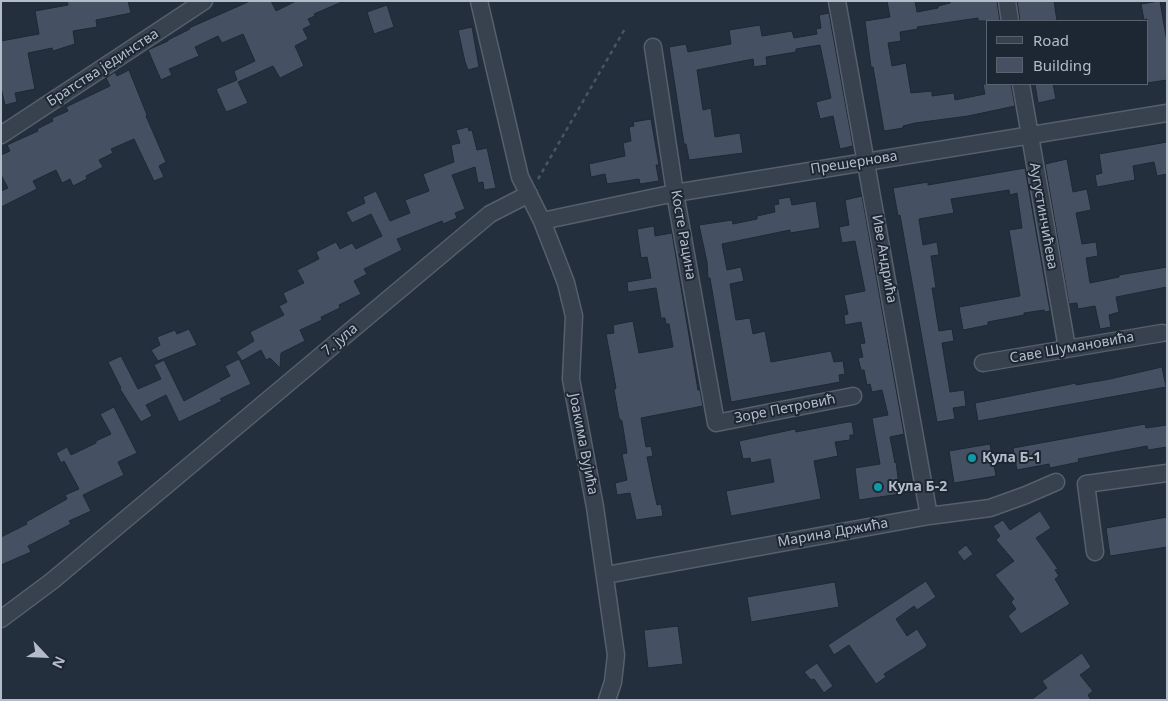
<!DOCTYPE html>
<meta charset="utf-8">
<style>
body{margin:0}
#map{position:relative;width:1168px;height:701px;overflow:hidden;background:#242f3e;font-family:"Noto Sans",sans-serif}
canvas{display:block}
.frame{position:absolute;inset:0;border:2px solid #b4bcc9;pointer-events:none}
.legend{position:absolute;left:986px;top:20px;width:162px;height:65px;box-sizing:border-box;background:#1d2633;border:1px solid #59626f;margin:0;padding:6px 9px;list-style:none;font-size:15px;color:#b4bcc9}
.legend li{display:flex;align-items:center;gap:10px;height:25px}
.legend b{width:25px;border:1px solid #59626f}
.north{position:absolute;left:20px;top:631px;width:50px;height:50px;-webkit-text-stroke:4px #1d2633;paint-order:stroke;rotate:115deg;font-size:14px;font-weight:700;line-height:20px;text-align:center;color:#b4bcc9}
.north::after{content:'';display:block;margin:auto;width:18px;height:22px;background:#b4bcc9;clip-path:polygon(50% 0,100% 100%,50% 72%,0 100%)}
</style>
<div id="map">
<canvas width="1168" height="701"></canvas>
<div class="frame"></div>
<ul class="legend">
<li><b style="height:6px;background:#38414e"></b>Road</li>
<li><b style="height:14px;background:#455162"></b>Building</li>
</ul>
<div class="north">N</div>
</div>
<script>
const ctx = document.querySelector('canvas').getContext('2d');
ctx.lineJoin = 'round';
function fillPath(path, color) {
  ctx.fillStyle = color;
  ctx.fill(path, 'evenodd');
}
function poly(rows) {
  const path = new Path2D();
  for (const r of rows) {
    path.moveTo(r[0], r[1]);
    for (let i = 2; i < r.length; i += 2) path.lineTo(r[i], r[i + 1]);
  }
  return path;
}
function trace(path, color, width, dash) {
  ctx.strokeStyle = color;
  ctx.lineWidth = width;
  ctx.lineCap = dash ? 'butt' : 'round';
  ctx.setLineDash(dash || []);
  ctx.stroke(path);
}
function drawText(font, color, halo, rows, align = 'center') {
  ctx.font = font + ' "Noto Sans",sans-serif';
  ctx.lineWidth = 4;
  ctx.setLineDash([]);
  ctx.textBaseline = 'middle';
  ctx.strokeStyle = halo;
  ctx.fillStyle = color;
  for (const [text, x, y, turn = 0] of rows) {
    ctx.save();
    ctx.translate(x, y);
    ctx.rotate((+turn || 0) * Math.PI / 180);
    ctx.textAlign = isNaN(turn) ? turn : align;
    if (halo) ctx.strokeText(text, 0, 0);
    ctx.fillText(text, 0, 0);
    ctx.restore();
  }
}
const building = poly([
 [67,1,128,1,131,13,96,20,97,27,73,31,75,44,53,51,52,48,28,53,35,89,15,93,17,102,5,105,1,88,1,41,39,34,35,11,68,5,67,1],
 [250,1,271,1,276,11,296,1,344,1,314,14,315,16,308,19,311,25,303,29,308,39,295,46,304,66,280,78,273,66,238,82,248,103,234,109,226,112,216,89,237,80,234,71,255,61,243,34,222,43,218,36,195,47,199,56,169,69,172,75,161,80,148,50,168,41,168,40,190,29,189,28,250,1],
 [887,1,915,1,917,12,938,8,938,6,950,3,950,1,997,1,1000,21,978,21,978,18,917,27,918,29,900,32,901,41,888,43,892,66,906,63,911,93,932,91,932,96,954,93,955,100,985,94,983,84,1011,84,1015,106,968,116,915,123,903,126,903,128,884,131,873,67,871,67,865,21,890,17,887,1],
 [1017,1,1054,1,1057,21,1020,21,1017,1],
 [1160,1,1167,42,1167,80,1147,83,1147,19,1144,20,1141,4,1160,1],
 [387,5,394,27,374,34,367,12,387,5],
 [829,13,853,146,840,149,833,116,820,119,816,102,831,98,820,45,796,49,796,52,766,57,767,65,754,67,753,59,697,70,703,110,711,108,715,137,740,133,743,153,689,160,686,144,684,144,669,47,686,44,688,52,731,44,729,30,760,25,762,36,792,31,794,38,817,34,816,29,821,28,819,15,829,13],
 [472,27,479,67,468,70,465,62,458,30,472,27],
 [129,70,147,115,146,116,166,162,159,166,164,177,154,181,134,139,111,149,113,153,99,160,103,167,86,176,87,179,73,186,70,179,62,183,56,170,33,181,37,189,1,207,1,191,8,188,1,175,1,155,10,151,7,145,38,131,37,129,53,121,52,118,68,111,66,107,110,86,106,78,115,72,117,76,129,70],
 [1035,84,1053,84,1056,99,1038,103,1035,84],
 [651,119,659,165,656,165,659,181,640,184,639,179,607,184,605,174,591,177,589,164,625,156,623,143,631,141,629,127,634,126,633,122,651,119],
 [468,127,469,131,472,130,477,150,487,148,496,188,484,190,483,182,478,183,475,167,452,175,465,209,455,213,457,218,443,224,442,221,397,239,402,250,364,269,367,274,354,281,361,294,339,305,340,308,321,317,322,320,300,330,305,341,281,353,280,368,270,358,266,360,261,350,242,361,236,352,254,341,250,332,284,315,279,306,287,302,283,293,304,283,297,270,319,259,316,252,336,242,340,249,352,243,356,249,382,236,371,214,352,223,346,212,365,203,363,197,376,191,390,221,410,213,405,200,429,191,423,174,454,162,451,145,460,143,456,130,468,127],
 [1167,142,1167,174,1157,176,1154,162,1133,166,1135,180,1097,187,1095,175,1102,173,1099,154,1167,142],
 [1067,159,1073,192,1087,189,1091,210,1076,213,1082,244,1096,242,1098,256,1086,258,1090,283,1119,277,1119,275,1167,267,1167,287,1116,297,1119,312,1109,315,1111,327,1100,329,1095,306,1078,309,1077,303,1069,304,1045,164,1067,159],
 [1025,168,1050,311,1045,312,1044,310,1024,313,1024,315,988,322,988,325,963,330,959,307,1020,296,1009,230,1022,228,1017,193,1010,195,1009,190,951,199,954,213,919,219,923,245,937,242,939,255,931,256,936,288,932,288,939,331,952,329,954,341,942,343,950,392,964,390,966,406,953,408,955,419,937,422,900,215,898,216,893,188,928,182,928,185,1025,168],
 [862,196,904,434,890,437,895,463,896,462,900,494,859,500,855,468,880,464,872,418,888,415,882,390,872,392,870,384,867,385,864,370,861,370,858,358,863,357,860,344,865,343,861,322,845,325,844,315,848,314,844,295,865,291,855,241,842,243,839,227,849,225,845,200,862,196],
 [790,197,792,205,816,201,820,228,790,233,790,230,722,244,727,270,741,267,744,281,730,284,736,320,750,318,753,334,765,331,771,362,831,351,834,362,843,361,845,374,839,375,840,382,731,402,710,278,708,278,707,262,699,225,732,220,733,224,757,219,757,216,775,212,774,205,779,204,778,199,790,197],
 [654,226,655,236,672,233,698,390,700,390,703,406,641,418,646,447,651,446,653,456,647,457,652,482,657,505,661,504,663,516,636,520,630,493,617,495,615,483,627,480,622,454,627,453,622,421,619,418,614,390,616,388,606,334,614,333,613,325,633,321,639,353,673,347,669,324,666,324,665,318,661,318,656,288,628,292,627,282,651,278,647,257,641,258,637,229,654,226],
 [189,329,197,345,158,361,151,350,160,345,157,337,175,330,177,334,189,329],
 [121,356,138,389,161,379,154,365,164,360,184,401,230,376,225,366,239,359,251,384,220,399,222,401,179,422,166,395,146,405,152,416,141,422,120,389,121,388,108,362,121,356],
 [1162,367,1166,387,978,421,975,403,1076,383,1076,385,1110,379,1162,367],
 [114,407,137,453,118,462,124,475,83,495,91,511,69,521,71,524,28,546,31,552,1,565,1,537,27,524,26,522,67,499,65,495,79,489,64,461,61,463,56,453,67,447,71,455,96,443,96,441,111,434,100,414,114,407],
 [848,422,852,422,854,435,850,435,850,440,835,442,838,456,814,461,821,499,731,516,726,491,774,482,770,459,751,463,750,458,743,459,739,441,795,429,796,432,848,422],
 [1145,424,1146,428,1167,425,1167,447,1148,450,1147,446,1078,459,1079,462,1050,468,1049,464,1017,470,1013,448,1145,424],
 [990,444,996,476,954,483,949,451,990,444],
 [1040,511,1051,528,1036,538,1058,569,1055,570,1059,576,1055,579,1070,604,1021,634,1008,616,1016,609,1011,602,1014,599,995,575,1014,561,996,540,1000,536,993,526,1003,520,1010,530,1040,511],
 [1167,517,1167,547,1110,556,1106,528,1167,517],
 [966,545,973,554,964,561,957,552,966,545],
 [926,581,936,597,917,610,914,606,896,619,907,636,917,629,927,645,925,648,884,674,886,677,876,684,849,645,834,655,828,645,926,581],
 [835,582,839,607,751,622,747,597,835,582],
 [678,626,683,664,648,668,644,630,678,626],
 [1082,653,1091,667,1080,675,1093,691,1088,695,1091,700,1031,700,1047,688,1042,681,1082,653],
 [817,663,833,686,824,693,814,679,811,680,804,672,817,663]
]);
fillPath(building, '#455162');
trace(building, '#1f2835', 1);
const minor = poly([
 [479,1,520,177,542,221,558,262,566,283,574,316,571,379,595,507,616,655,613,682,607,700],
 [837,1,929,516],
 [1007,1,1010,21],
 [653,47,675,193,716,423,853,396],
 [1021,84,1067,348],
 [1,135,204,1],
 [542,221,675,193,1167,113],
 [983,363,1162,333],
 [1095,552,1086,484,1167,473],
 [606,575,929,516,990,508,1026,495,1056,482],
 [1,619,52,581,490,214,529,194]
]);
trace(minor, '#565f6c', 19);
trace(poly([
 [538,179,626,27]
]), '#44595c', 2.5, [4, 4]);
trace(minor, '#38414e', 16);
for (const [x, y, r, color] of [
 [972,458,5,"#0f9aa8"],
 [878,487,5,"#0f9aa8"]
]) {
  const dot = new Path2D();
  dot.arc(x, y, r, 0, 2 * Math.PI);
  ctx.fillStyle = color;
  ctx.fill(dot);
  trace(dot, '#1d2633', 2);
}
drawText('14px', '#b4bcc9', '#1d2633', [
 ["Братства јединства",103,68,-33],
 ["Прешернова",854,163,-9],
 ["Аугустинчићева",1043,216,80],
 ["Косте Рацина",683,235,80],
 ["Иве Андрића",884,259,80],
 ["7. јула",340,340,-40],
 ["Саве Шумановића",1072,348,-10],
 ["Зоре Петровић",785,409,-11],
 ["Јоакима Вујића",583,444,79],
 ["Марина Држића",833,533,-10]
]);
drawText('bold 14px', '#b4bcc9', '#1d2633', [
 ["Кула Б-1",982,458],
 ["Кула Б-2",888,487]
], 'left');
</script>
